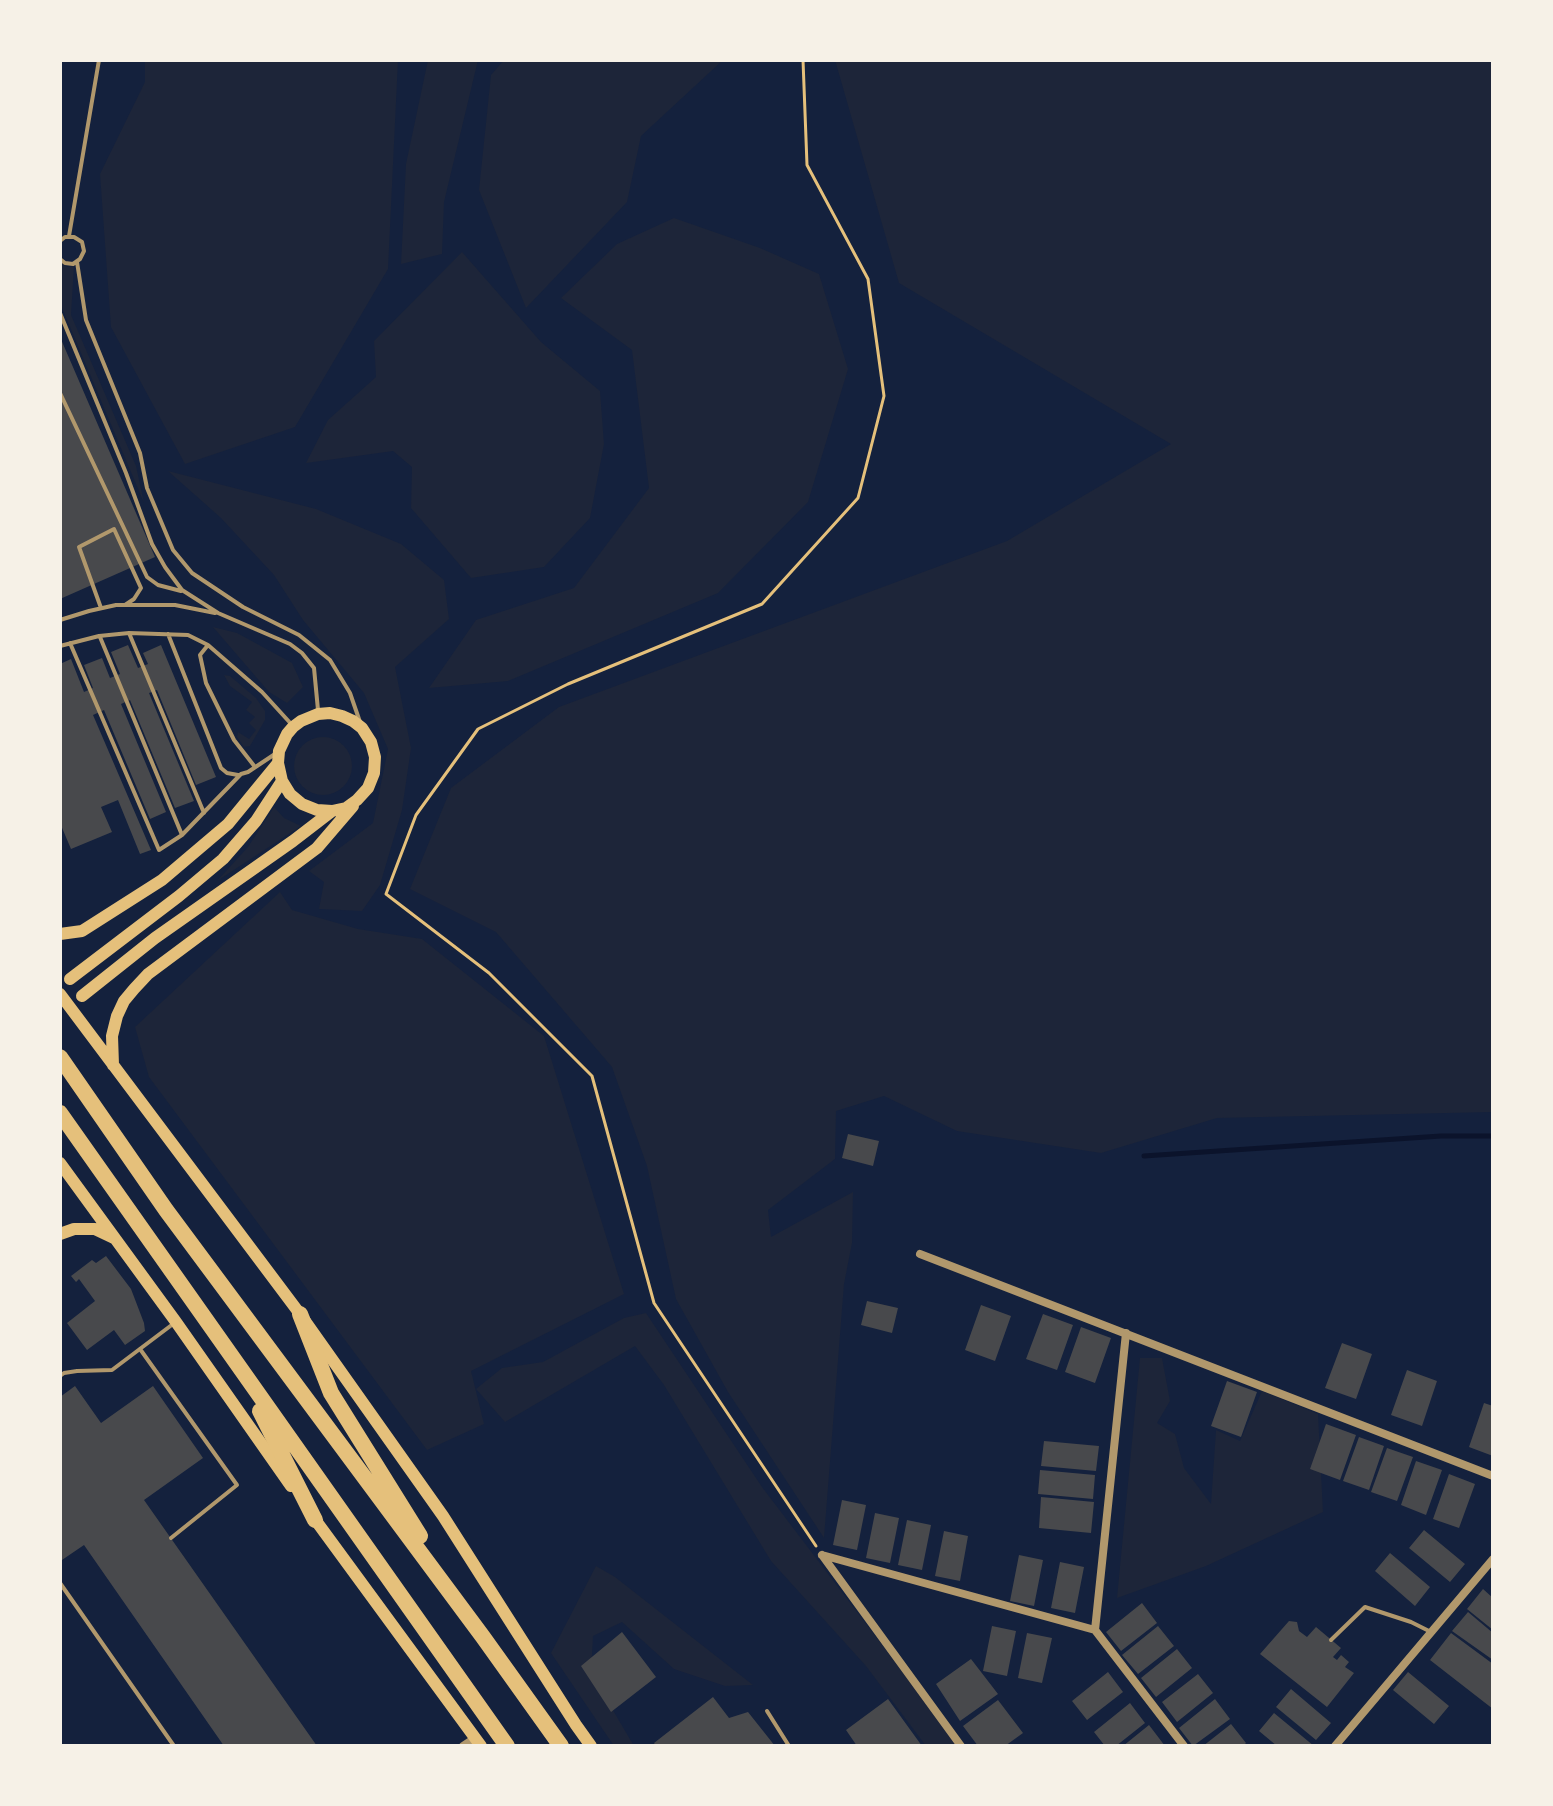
<!DOCTYPE html>
<style>
body{margin:0}
#map{position:relative;width:1553px;height:1806px;overflow:hidden;background:#14213d;font-family:Lato,sans-serif}
canvas{display:block}
.frame{position:absolute;inset:0;border:62px solid #f6f1e7;pointer-events:none}
</style>
<div id="map">
<canvas width="1553" height="1806"></canvas>
<div class="frame"></div>
</div>
<script>
const ctx = document.querySelector('canvas').getContext('2d');
ctx.lineJoin = 'round';
function fillPath(path, color) {
  ctx.fillStyle = color;
  ctx.fill(path, 'evenodd');
}
function poly(rows) {
  const path = new Path2D();
  for (const r of rows) {
    if (r.length === 3) {
      path.moveTo(r[0] + r[2], r[1]);
      path.arc(r[0], r[1], r[2], 0, 2 * Math.PI);
      continue;
    }
    path.moveTo(r[0], r[1]);
    for (let i = 2; i < r.length; i += 2) path.lineTo(r[i], r[i + 1]);
  }
  return path;
}
function trace(path, color, width, dash) {
  ctx.strokeStyle = color;
  ctx.lineWidth = width;
  ctx.lineCap = dash ? 'butt' : 'round';
  ctx.setLineDash(dash || []);
  ctx.stroke(path);
}
fillPath(poly([
 [145,60,398,60,388,269,295,427,185,464,111,327,100,174,145,82],
 [428,60,478,60,444,202,442,254,401,264,406,164],
 [504,60,723,60,641,136,627,202,526,308,479,190,491,75],
 [835,60,1493,60,1493,1112,1217,1118,1101,1153,957,1131,884,1096,836,1111,835,1159,768,1210,771,1237,853,1192,852,1243,844,1284,824,1538,728,1392,676,1299,647,1166,612,1067,496,932,410,889,451,788,559,707,1007,541,1171,444,899,283],
 [674,218,760,248,819,274,848,369,808,502,718,593,508,681,429,688,476,620,574,588,649,488,632,350,561,298,617,244],
 [462,252,541,342,600,391,604,444,590,518,544,567,471,578,411,508,412,467,393,451,306,463,328,420,376,377,374,341],
 [61,262,67,267,74,266,71,315,136,466,144,503,60,303],
 [168,471,316,509,401,544,444,580,449,619,395,667,411,748,402,810,380,885,362,911,319,909,324,882,309,871,373,823,388,749,364,693,303,620,274,575,221,518],
 [213,627,237,633,292,663,303,687,287,703,269,692],
 [224,675,230,676,256,698,265,711,265,720,250,746,244,747,237,737,238,732,249,739,256,730,249,723,255,717,246,710,252,702,230,686],
 [323,766,29],
 [274,807,284,818,301,826,217,881,248,847],
 [280,892,292,910,358,929,422,939,544,1036,624,1294,471,1371,484,1424,427,1450,149,1077,135,1027],
 [646,1313,762,1487,959,1746,926,1746,866,1666,771,1561,664,1385,635,1346,505,1422,476,1389,502,1368,543,1362,624,1318],
 [1140,1358,1162,1358,1170,1401,1157,1423,1175,1434,1184,1468,1211,1504,1216,1430,1240,1441,1262,1391,1318,1414,1323,1512,1206,1566,1117,1598],
 [596,1566,615,1577,753,1685,725,1686,674,1669,622,1622,593,1636,591,1673,634,1746,614,1746,551,1653]
]), '#1d2539');
trace(poly([
 [1144,1156,1441,1136,1493,1136]
]), '#0b132b', 5);
fillPath(poly([
 [60,337,155,557,60,599],
 [128,645,138,668,148,664,143,653,161,645,216,777,196,785,157,690,149,693,194,801,175,808,130,700,121,704,166,812,150,819,104,710,93,715,151,850,140,854,118,800,101,807,112,832,71,849,60,823,60,664,71,659,84,692,93,688,84,665,102,658,110,678,120,674,111,652],
 [848,1134,879,1141,873,1166,842,1158],
 [106,1256,131,1289,144,1323,145,1331,125,1345,114,1330,87,1350,67,1323,95,1301,79,1279,76,1282,71,1276,92,1260,96,1263],
 [867,1301,898,1308,892,1333,861,1325],
 [981,1305,1011,1316,995,1361,965,1350],
 [1043,1314,1073,1325,1057,1370,1026,1359],
 [1081,1327,1111,1338,1095,1383,1065,1372],
 [1342,1343,1372,1354,1356,1399,1325,1388],
 [1407,1370,1437,1381,1422,1426,1391,1415],
 [1227,1381,1257,1392,1241,1437,1211,1426],
 [75,1386,101,1423,153,1386,203,1458,144,1500,317,1746,224,1746,84,1545,62,1560,60,1557,60,1397],
 [1484,1403,1493,1406,1493,1456,1469,1447],
 [1326,1424,1356,1435,1340,1480,1310,1469],
 [1359,1437,1384,1446,1369,1490,1343,1481],
 [1044,1441,1099,1446,1096,1471,1041,1466],
 [1387,1448,1413,1457,1397,1501,1371,1492],
 [1416,1461,1442,1470,1426,1515,1401,1505],
 [1040,1470,1095,1475,1093,1499,1038,1494],
 [1449,1474,1475,1484,1459,1528,1433,1519],
 [1041,1497,1094,1502,1091,1533,1039,1528],
 [842,1500,866,1505,857,1550,833,1545],
 [875,1513,899,1518,890,1563,866,1558],
 [907,1520,931,1525,922,1570,898,1565],
 [1424,1530,1465,1564,1450,1582,1409,1548],
 [944,1531,968,1536,960,1581,935,1576],
 [1390,1553,1430,1587,1415,1606,1375,1571],
 [1019,1555,1043,1560,1034,1606,1010,1601],
 [1060,1562,1084,1567,1075,1613,1051,1608],
 [1483,1589,1493,1598,1493,1630,1467,1609],
 [1142,1603,1157,1623,1121,1651,1106,1632],
 [1468,1612,1493,1633,1493,1660,1452,1631],
 [1289,1621,1297,1622,1299,1631,1307,1637,1316,1627,1341,1648,1333,1657,1337,1660,1341,1655,1349,1662,1345,1667,1354,1673,1327,1707,1260,1654],
 [992,1626,1016,1631,1007,1676,983,1671],
 [1158,1626,1174,1646,1138,1674,1122,1655],
 [622,1632,656,1677,611,1712,581,1666],
 [1027,1633,1052,1638,1042,1683,1018,1678],
 [1451,1633,1493,1664,1493,1709,1430,1660],
 [1177,1649,1192,1668,1156,1697,1141,1678],
 [971,1659,998,1694,960,1721,936,1684],
 [1108,1672,1123,1692,1087,1720,1072,1701],
 [1408,1672,1449,1706,1434,1724,1393,1690],
 [1198,1674,1213,1693,1177,1722,1162,1702],
 [1291,1689,1331,1723,1316,1740,1276,1707],
 [713,1697,729,1718,748,1712,775,1746,656,1746,654,1743],
 [888,1699,922,1746,857,1746,846,1730],
 [1215,1699,1230,1719,1193,1746,1179,1728],
 [998,1700,1023,1733,1005,1746,978,1746,963,1726],
 [1130,1703,1145,1723,1116,1746,1105,1746,1094,1732],
 [1274,1713,1314,1746,1277,1746,1259,1731],
 [1231,1724,1246,1743,1243,1746,1203,1746],
 [1149,1725,1165,1746,1123,1746]
]), '#48494c');
trace(poly([
 [803,60,807,165,868,279,884,396,858,498,762,604,568,684,478,729,416,815,386,894,489,973,592,1076,654,1303,816,1546]
]), '#e5c07b', 3);
trace(poly([
 [69,236,99,60],
 [60,241,65,237,74,237,82,242,84,251,80,259,73,264,65,263,60,259],
 [77,262,86,320,140,453,147,488,173,550,192,573,243,607,299,635,330,660,350,693,360,722],
 [60,313,126,473,152,544,165,567,182,590,218,613,290,644,302,653,314,668,318,710],
 [60,393,147,577,158,585,181,591],
 [101,608,79,547,114,529,141,588,134,599,125,605],
 [60,620,89,611,116,605,175,605,215,613],
 [129,633,204,813],
 [168,634,221,768,227,773,238,775],
 [100,637,182,835],
 [70,643,159,850,182,835,241,774,248,772,275,754],
 [208,645,200,655,206,683,234,740,255,767],
 [60,646,99,636,129,633,188,635,208,645,262,692,293,726],
 [140,1349,237,1485,171,1538],
 [60,1376,64,1373,77,1371,112,1370,173,1324],
 [60,1583,174,1746],
 [1331,1640,1365,1607,1411,1622,1431,1632],
 [767,1711,789,1746]
]), '#b1986c', 4);
trace(poly([
 [920,1254,1493,1476],
 [822,1555,1095,1630],
 [822,1555,961,1746],
 [1095,1630,1126,1333],
 [1095,1630,1184,1746],
 [463,1746,475,1738],
 [1335,1746,1493,1559]
]), '#b1986c', 8);
trace(poly([
 [60,934,82,931,162,880,228,824,278,763],
 [70,979,179,896,223,859,256,821,282,781,278,763,279,751,287,734,293,727,301,721,318,714,330,713,342,716,353,721,362,728,371,742,375,757,374,773,368,788,357,800,346,808,332,811,317,810,302,804,290,794,282,781],
 [60,994,300,1314,443,1516,576,1725,591,1746],
 [82,996,155,938,293,841,332,811],
 [113,1065,112,1036,117,1016,124,1001,134,989,148,974,317,848,353,806],
 [60,1163,176,1322,291,1486],
 [60,1234,74,1229,95,1229,114,1238],
 [311,1514,481,1746]
]), '#e5c07b', 12);
trace(poly([
 [60,1057,166,1210,483,1637,561,1746],
 [60,1113,507,1746],
 [300,1314,331,1393,420,1536],
 [260,1411,315,1520]
]), '#e5c07b', 16);
</script>
